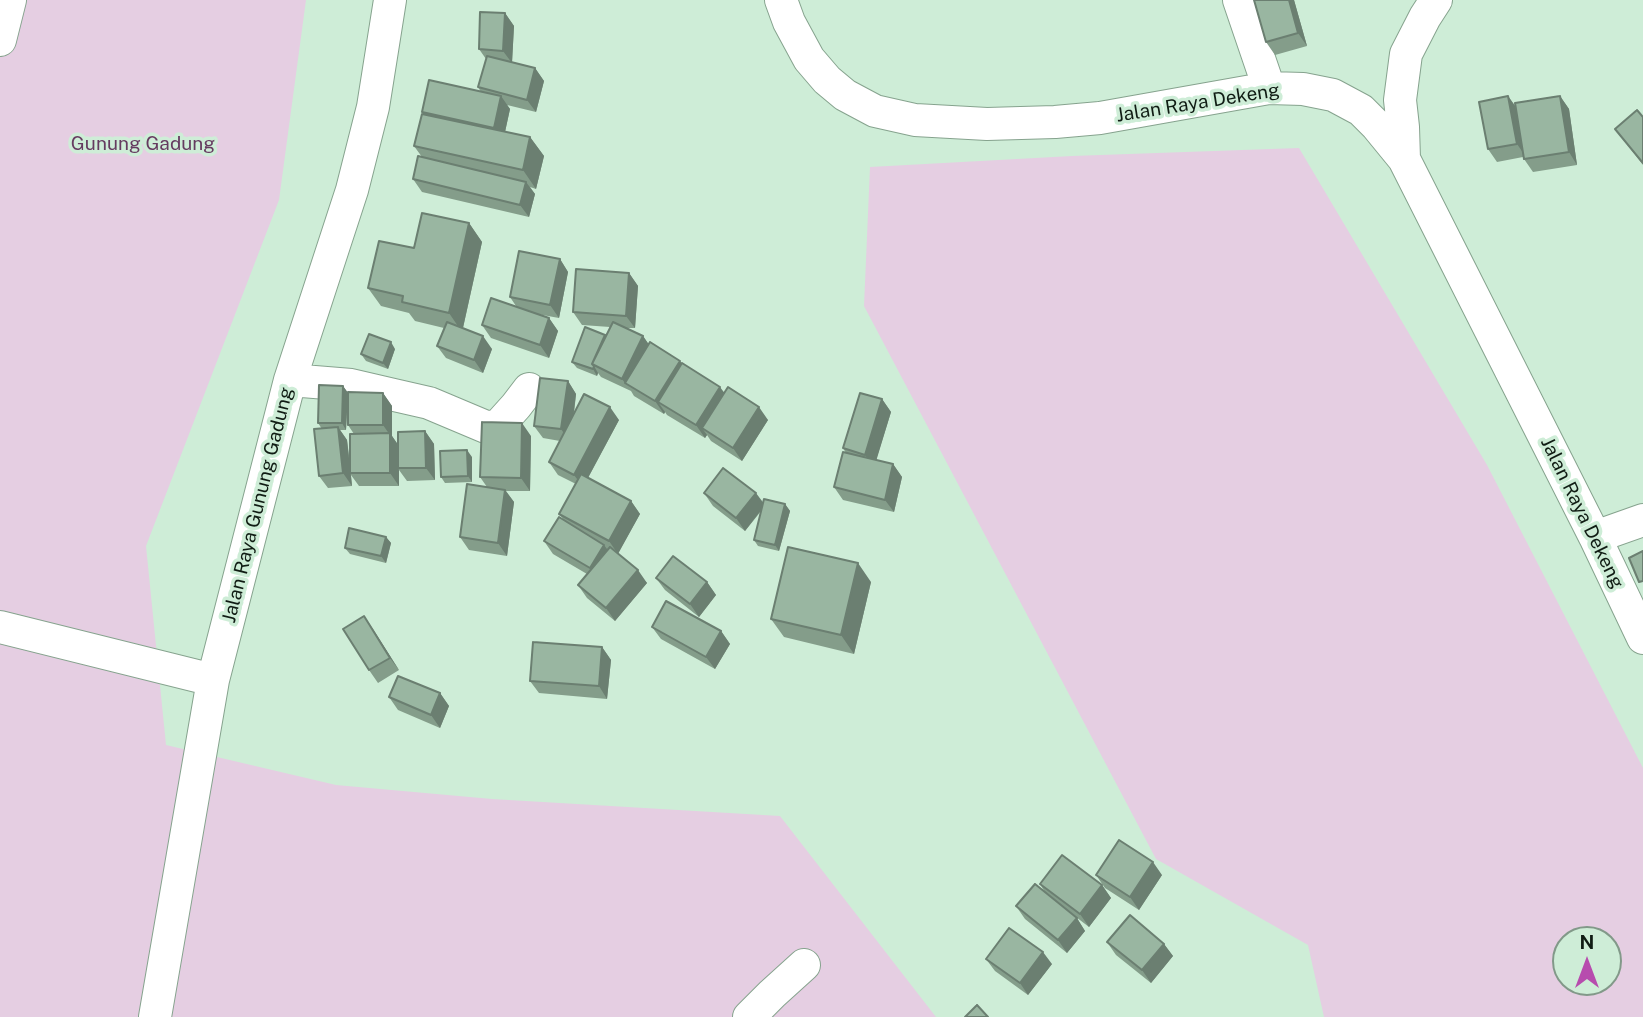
<!DOCTYPE html>
<style>
body{margin:0}
#map{position:relative;width:1643px;height:1017px;overflow:hidden;background:#ceedd7;font-family:"Public Sans",sans-serif}
canvas{display:block}
.north{position:absolute;left:1552px;top:926px;width:70px;height:70px;box-sizing:border-box;background:#ceedd7;border:2px solid #829989;border-radius:50%;rotate:0deg;font-size:19px;font-weight:700;line-height:28px;text-align:center;color:#101c14}
.north::after{content:'';display:block;margin:auto;width:24px;height:32px;background:#b74cae;clip-path:polygon(50% 0,100% 100%,50% 72%,0 100%)}
</style>
<div id="map">
<canvas width="1643" height="1017"></canvas>
<div class="north">N</div>
</div>
<script>
const ctx = document.querySelector('canvas').getContext('2d');
ctx.lineJoin = 'round';
function fillPath(path, color) {
  ctx.fillStyle = color;
  ctx.fill(path, 'evenodd');
}
function poly(rows) {
  const path = new Path2D();
  for (const r of rows) {
    path.moveTo(r[0], r[1]);
    for (let i = 2; i < r.length; i += 2) path.lineTo(r[i], r[i + 1]);
  }
  return path;
}
function trace(path, color, width, dash) {
  ctx.strokeStyle = color;
  ctx.lineWidth = width;
  ctx.lineCap = dash ? 'butt' : 'round';
  ctx.setLineDash(dash || []);
  ctx.stroke(path);
}
function drawText(font, color, halo, rows, align = 'center') {
  ctx.font = font + ' "Public Sans",sans-serif';
  ctx.lineWidth = 7;
  ctx.setLineDash([]);
  ctx.textBaseline = 'middle';
  ctx.strokeStyle = halo;
  ctx.fillStyle = color;
  for (const [text, x, y, turn = 0] of rows) {
    ctx.save();
    ctx.translate(x, y);
    ctx.rotate((+turn || 0) * Math.PI / 180);
    ctx.textAlign = isNaN(turn) ? turn : align;
    if (halo) ctx.strokeText(text, 0, 0);
    ctx.fillText(text, 0, 0);
    ctx.restore();
  }
}
fillPath(poly([
 [0,0,306,0,279,200,146,546,166,745,336,785,492,799,780,816,936,1017,0,1017],
 [1299,148,1487,465,1643,768,1643,1017,1324,1017,1308,945,1156,859,864,306,870,167,1072,156],
 [1608,940,1608,982,1566,982,1566,940]
]), '#e5cee2');
const minor = poly([
 [781,0,789,22,809,59,827,80,845,95,875,111,915,120,987,124,1055,122,1100,118,1269,88,1303,89,1333,95,1361,110,1377,126,1404,159,1595,537,1643,638],
 [1239,0,1269,88],
 [0,40,10,0],
 [1404,159,1403,127,1400,100,1406,54,1425,17,1436,0],
 [290,380,351,385,394,395,429,403,486,427,498,426,516,406,529,389],
 [1595,537,1643,520],
 [0,627,213,680],
 [155,1017,213,680,290,380,352,190,373,107,390,0],
 [749,1017,772,994,804,965]
]);
trace(minor, '#86a38e', 34);
trace(minor, '#fff', 32);
fillPath(poly([
 [1294,0,1307,46,1275,55,1266,42],
 [505,13,514,26,512,62,535,68,544,81,536,112,507,105,510,109,505,132,530,137,544,156,536,189,530,187,535,194,529,217,422,192,413,179,422,157,414,146,424,114,422,112,481,92,478,87,486,59,479,49],
 [1508,96,1516,107,1560,96,1569,109,1577,165,1533,172,1524,159,1523,157,1497,162,1488,149],
 [1643,117,1643,165,1615,129],
 [469,223,482,242,463,328,492,349,483,373,446,358,437,346,444,328,415,321,409,313,381,306,368,288,414,248],
 [560,259,568,272,559,318,537,314,549,318,558,331,549,358,491,338,482,325,516,306,510,297],
 [629,273,638,286,635,328,625,328,643,336,649,345,682,363,725,393,768,420,742,461,711,441,707,435,705,438,667,415,665,412,664,414,634,396,631,391,601,377,598,373,597,376,577,368,572,362,606,335,610,327,582,325,573,312],
 [395,349,388,369,366,361,361,354],
 [568,381,576,394,574,414,619,420,588,478,631,501,640,514,618,553,647,583,615,621,587,598,578,585,587,574,553,554,544,541,564,520,559,514,576,484,558,475,549,462,560,441,543,438,534,426],
 [343,386,348,393,346,430,340,430,347,440,350,463,354,434,348,425,383,393,392,406,392,436,398,445,425,431,434,444,435,480,407,481,399,470,399,486,359,486,351,475,352,486,328,488,319,476,322,429,318,423],
 [882,399,891,412,876,460,893,464,902,477,894,512,843,500,834,487,846,453,843,448],
 [531,436,530,491,506,491,514,502,507,556,469,550,460,537,487,487,480,477],
 [472,457,472,482,445,483,441,477],
 [704,493,763,503,785,504,790,511,779,551,758,546,754,540,762,510,745,531,713,506],
 [386,537,391,543,386,563,350,554,345,548],
 [656,578,707,582,716,595,699,617,665,590],
 [871,582,854,654,784,637,771,619],
 [364,616,399,670,378,683,369,670],
 [652,627,721,631,730,644,715,669,661,639],
 [602,647,611,660,607,699,539,693,530,681],
 [440,693,449,706,440,728,398,710,389,697],
 [1096,875,1162,875,1139,910,1105,888],
 [1040,884,1102,885,1111,898,1089,927,1076,917,1085,931,1067,953,1025,919,1016,906,1046,894],
 [1107,942,1164,944,1173,956,1151,983,1116,955],
 [986,959,1052,964,1028,995,995,971]
]), '#849d8a');
fillPath(poly([
 [1289,0,1294,0,1307,46,1298,33],
 [505,13,514,26,512,63,503,51],
 [535,68,544,81,536,112,527,100],
 [501,96,510,109,503,141,494,128],
 [1508,96,1517,109,1526,157,1517,144],
 [1560,96,1569,109,1577,165,1569,152],
 [530,137,544,156,536,189,523,170],
 [526,182,535,194,529,217,520,205],
 [469,223,482,242,462,332,449,313],
 [560,259,568,272,559,318,550,305],
 [629,273,638,286,635,328,626,316],
 [549,318,558,331,549,358,540,345],
 [483,336,492,349,483,373,474,360],
 [643,336,652,349,625,383,631,391,622,379],
 [391,342,395,349,388,369,383,363],
 [680,361,689,374,658,402,665,412,664,414,655,401],
 [594,366,598,373,597,376,593,369],
 [568,381,576,394,570,442,561,429],
 [343,386,348,393,346,430,342,423],
 [720,387,729,399,702,428,707,435,705,438,696,425],
 [383,393,392,406,392,436,399,446,398,468,399,470,399,486,390,473,390,435,383,425],
 [882,399,891,412,874,468,865,455],
 [610,407,619,420,583,487,574,475],
 [759,407,768,420,742,461,733,448],
 [522,423,531,436,530,491,521,478],
 [338,427,347,440,352,486,343,473],
 [425,431,434,444,435,480,426,468],
 [467,450,472,457,472,482,468,476],
 [893,464,902,477,894,512,885,500],
 [505,490,514,502,507,556,498,543],
 [756,493,765,505,745,531,736,518],
 [631,501,640,514,618,554,609,541],
 [785,504,790,511,779,551,775,545],
 [386,537,391,543,386,563,381,556],
 [604,545,613,557,599,581,590,568],
 [858,563,871,582,854,654,841,635],
 [638,570,647,583,615,621,606,608],
 [707,582,716,595,699,617,690,604],
 [364,616,373,629,399,670,390,658],
 [721,631,730,644,715,669,706,657],
 [602,647,611,660,607,699,599,686],
 [440,693,449,706,440,728,431,715],
 [1153,862,1162,875,1139,910,1130,897],
 [1102,885,1111,898,1089,927,1080,914],
 [1077,918,1085,931,1067,953,1058,940],
 [1164,944,1173,956,1151,983,1142,970],
 [1043,952,1052,964,1028,995,1020,983]
]), '#6b7f71');
const building = poly([
 [1254,0,1289,0,1298,33,1266,42,1254,0],
 [480,12,505,13,503,51,479,49,480,12],
 [487,56,535,68,527,100,478,87,487,56],
 [429,80,501,96,494,128,422,112,429,80],
 [1508,96,1517,144,1488,149,1479,102,1508,96],
 [1560,96,1569,152,1524,159,1515,103,1560,96],
 [1637,110,1643,117,1643,163,1615,129,1637,110],
 [422,114,530,137,523,170,414,146,422,114],
 [418,156,526,182,520,205,413,179,418,156],
 [422,213,469,223,449,313,402,302,403,296,368,288,379,241,414,248,422,213],
 [519,251,560,259,550,305,510,297,519,251],
 [576,269,629,273,626,316,573,312,576,269],
 [491,298,549,318,540,345,482,325,491,298],
 [447,322,483,336,474,360,437,346,447,322],
 [613,322,643,336,622,379,592,364,613,322],
 [585,327,605,335,592,364,594,366,593,369,572,362,585,327],
 [369,334,391,342,383,363,361,354,369,334],
 [650,342,680,361,655,401,625,383,650,342],
 [682,363,720,387,696,425,658,402,682,363],
 [540,378,568,381,561,429,534,426,540,378],
 [319,385,343,386,342,423,318,423,319,385],
 [728,387,759,407,733,448,702,428,728,387],
 [348,392,383,393,383,425,348,425,348,392],
 [860,393,882,399,865,455,843,448,860,393],
 [584,394,610,407,574,475,549,462,584,394],
 [482,422,522,423,521,478,480,477,482,422],
 [338,427,343,473,319,476,314,429,338,427],
 [425,431,426,468,398,468,398,432,425,431],
 [390,433,390,473,350,473,350,434,390,433],
 [467,450,468,476,441,477,440,451,467,450],
 [843,452,893,464,885,500,834,487,843,452],
 [723,468,756,493,736,518,704,493,723,468],
 [581,474,631,501,609,541,559,514,581,474],
 [467,484,505,490,498,543,460,537,467,484],
 [764,499,785,504,775,545,754,540,764,499],
 [559,517,604,545,590,568,544,541,559,517],
 [349,528,386,537,381,556,345,548,349,528],
 [610,547,638,570,606,608,578,585,610,547],
 [788,547,858,563,841,635,771,619,788,547],
 [1643,551,1643,581,1639,582,1629,558,1643,551],
 [673,556,707,582,690,604,656,578,673,556],
 [666,601,721,631,706,657,652,627,666,601],
 [364,616,390,658,369,670,343,629,364,616],
 [533,642,602,647,599,686,530,681,533,642],
 [398,676,440,693,431,715,389,697,398,676],
 [1119,840,1153,862,1130,897,1096,875,1119,840],
 [1062,855,1102,885,1080,914,1040,884,1062,855],
 [1035,884,1077,918,1058,940,1016,906,1035,884],
 [1130,915,1164,944,1142,970,1107,942,1130,915],
 [1009,928,1043,952,1020,983,986,959,1009,928],
 [977,1005,988,1017,965,1017,977,1005]
]);
fillPath(building, '#99b6a1');
trace(building, '#6b7f71', 2);
drawText('19px', '#101c14', '#ceedd7', [
 ["Jalan Raya Dekeng",1198,103,-9],
 ["Jalan Raya Gunung Gadung",258,505,-76],
 ["Jalan Raya Dekeng",1582,513,64]
]);
drawText('19px', '#653b60', '#ceedd7', [
 ["Gunung Gadung",143,144]
]);
</script>
